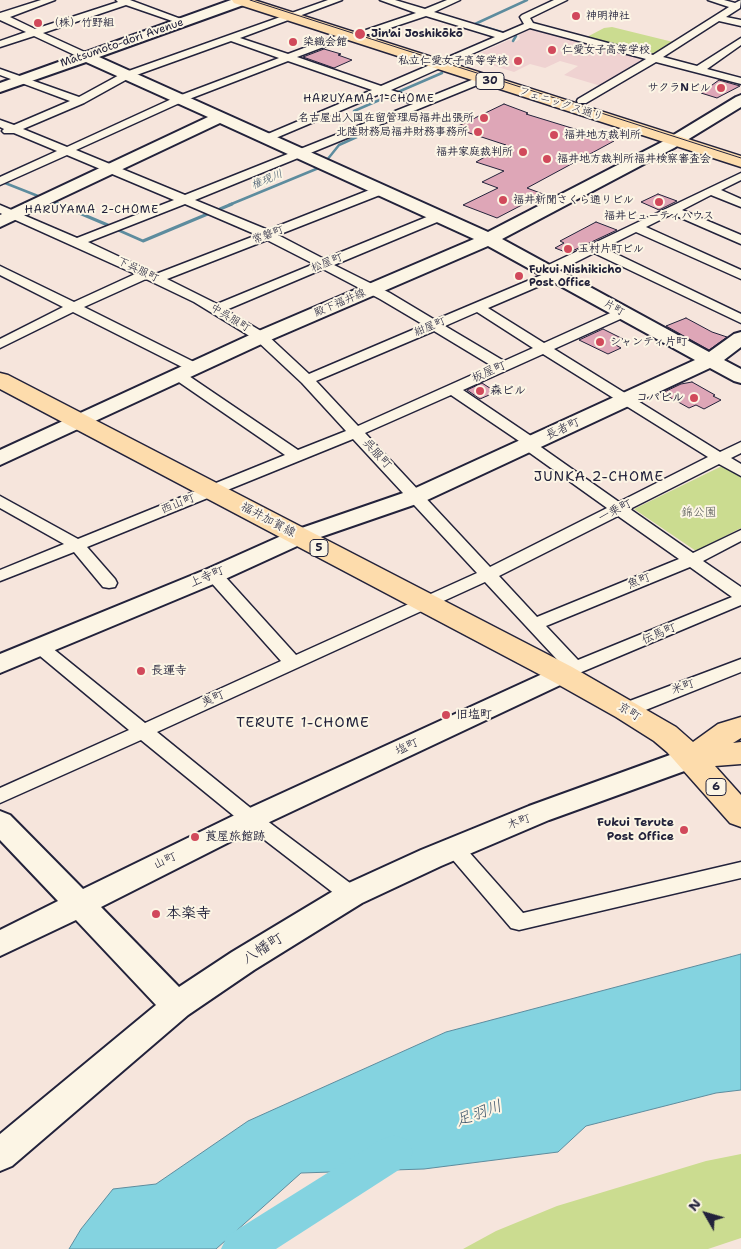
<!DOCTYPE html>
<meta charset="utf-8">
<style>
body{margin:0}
#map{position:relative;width:741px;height:1249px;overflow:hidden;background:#f6e5dc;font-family:"Shantell Sans",sans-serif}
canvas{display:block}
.north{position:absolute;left:681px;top:1189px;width:50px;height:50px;-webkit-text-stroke:4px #fcf5e5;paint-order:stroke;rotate:308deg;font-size:14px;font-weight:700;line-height:20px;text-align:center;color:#22223b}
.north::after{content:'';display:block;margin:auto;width:18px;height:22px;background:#22223b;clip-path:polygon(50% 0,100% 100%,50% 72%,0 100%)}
</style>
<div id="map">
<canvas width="741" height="1249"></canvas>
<div class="north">N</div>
</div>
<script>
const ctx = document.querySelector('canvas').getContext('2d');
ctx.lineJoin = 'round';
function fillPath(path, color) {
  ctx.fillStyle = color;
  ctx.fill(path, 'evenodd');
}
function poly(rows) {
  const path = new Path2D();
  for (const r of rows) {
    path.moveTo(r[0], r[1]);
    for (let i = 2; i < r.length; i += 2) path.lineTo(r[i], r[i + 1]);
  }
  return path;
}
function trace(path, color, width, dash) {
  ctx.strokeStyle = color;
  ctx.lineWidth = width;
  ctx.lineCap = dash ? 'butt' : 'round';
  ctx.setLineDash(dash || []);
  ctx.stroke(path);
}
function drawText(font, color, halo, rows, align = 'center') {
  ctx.font = font + ' "Shantell Sans","Klee One",sans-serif';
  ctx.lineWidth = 4;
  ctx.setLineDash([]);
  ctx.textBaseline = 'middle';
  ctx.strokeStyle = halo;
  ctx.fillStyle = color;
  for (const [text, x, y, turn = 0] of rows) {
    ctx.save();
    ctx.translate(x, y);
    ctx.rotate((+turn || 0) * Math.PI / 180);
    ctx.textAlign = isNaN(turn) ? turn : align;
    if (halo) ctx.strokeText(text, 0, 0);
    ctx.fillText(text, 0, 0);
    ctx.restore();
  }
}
fillPath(poly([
 [531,28,645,57,647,59,601,86,564,75,578,66,560,61,545,68,530,64,514,72,469,58,509,40,515,42,520,39,519,35]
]), '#efd2d1');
fillPath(poly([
 [612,27,673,42,653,55,587,37,604,28],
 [724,465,741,476,741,528,696,551,634,509],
 [741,1154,741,1238,708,1249,463,1249,496,1231,557,1206,706,1161]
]), '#cbdc90');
const water = poly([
 [741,954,741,1090,716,1093,586,1126,558,1152,424,1169,301,1173,216,1249,69,1249,81,1229,113,1189,156,1184,248,1121,446,1032,741,954]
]);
fillPath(water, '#84d3e0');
trace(water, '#5d8c9e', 1);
trace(poly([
 [508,34,475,24,527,0],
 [513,41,516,36],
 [373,121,355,114,354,111,442,73],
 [327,160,339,145,379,127],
 [5,183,43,198],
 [53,202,61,205],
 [229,205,321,167]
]), '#5d8c9e', 2.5);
trace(poly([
 [58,204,110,226],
 [220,209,232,204],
 [118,230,143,241,210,213]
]), '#5d8c9e', 3);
fillPath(poly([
 [394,1135,408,1140,413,1152,408,1164,276,1249,221,1249,227,1236,380,1140,394,1135]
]), '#84d3e0');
const building = poly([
 [324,49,341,54,338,55,352,60,334,68,303,57,324,49],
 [719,80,740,86,717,98,701,93,719,80],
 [504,104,528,113,526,114,614,141,527,188,543,194,497,218,463,205,498,188,482,182,504,171,476,162,506,145,454,128,504,104],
 [658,194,677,201,659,210,641,202,658,194],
 [596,222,617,230,568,253,555,248,564,243,560,241,596,222],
 [686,318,712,332,727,337,709,350,666,326,686,318],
 [603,329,623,339,614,344,621,348,608,354,579,340,603,329],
 [692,382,715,395,713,396,721,400,704,409,696,405,689,408,662,393,681,384,692,382],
 [482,383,496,392,480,399,467,390,482,383]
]);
fillPath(building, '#dea6b7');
trace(building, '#22223b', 1);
const street = poly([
 [41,0,55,0,10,17,35,29,118,2,116,0,130,0,189,22,187,24,181,24,126,5,43,33,89,54,89,58,81,58,34,36,0,47,0,41,26,32,0,20,0,13,41,0],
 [328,0,342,0,240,38,288,54,344,33,350,33,350,37,297,57,381,86,495,37,426,16,372,34,366,34,366,30,416,13,380,0,395,0,425,9,447,0,460,0,434,12,503,33,524,24,520,17,522,15,554,0,567,0,530,18,533,23,653,55,729,7,708,0,724,0,735,3,741,0,740,8,726,17,741,20,741,26,719,21,663,57,697,66,741,38,741,45,707,69,741,78,741,84,656,62,586,103,578,103,577,101,578,99,646,59,530,28,391,90,422,100,479,77,487,77,488,79,487,81,195,200,268,230,377,187,385,187,387,190,385,193,278,235,324,259,434,214,442,214,444,217,442,220,334,265,390,293,435,320,544,274,541,271,542,268,741,173,741,180,721,190,741,199,741,207,711,195,682,210,741,235,741,244,672,214,646,227,741,270,741,279,636,232,604,248,741,314,741,323,594,253,556,272,559,275,558,278,488,308,544,343,617,310,627,310,629,313,627,316,554,349,720,452,741,442,741,453,731,458,741,464,741,476,719,464,630,509,693,553,741,530,741,541,703,561,741,587,741,605,565,679,559,677,556,673,559,669,564,667,485,582,157,732,258,814,358,889,362,895,358,901,351,903,344,901,244,824,141,740,0,803,0,788,129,730,34,651,31,647,34,643,40,641,46,643,145,723,281,661,208,579,206,575,208,571,214,570,220,571,296,655,477,573,353,439,87,547,115,579,117,583,115,587,109,588,103,587,74,552,0,581,0,570,64,544,0,508,0,496,78,539,285,455,173,378,171,375,173,372,183,372,298,450,346,431,302,383,256,340,194,302,146,279,84,307,200,365,202,368,200,371,190,371,73,312,0,348,0,339,63,307,0,275,0,266,74,302,135,274,0,213,0,205,77,238,174,200,67,155,0,185,0,177,57,151,14,133,4,133,2,131,4,129,0,127,0,120,14,125,70,101,0,75,0,69,79,97,123,73,328,0],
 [231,41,279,58,176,97,67,147,23,129,84,103,131,77,231,41],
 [288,61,372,90,263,136,261,138,263,140,271,140,382,93,413,104,185,195,76,150,184,101,288,61],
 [185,204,257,235,156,274,88,242,185,204],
 [267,240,314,264,217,304,167,279,267,240],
 [323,269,380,299,424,325,309,374,266,334,226,310,323,269],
 [477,312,533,348,504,361,445,326,477,312],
 [434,331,492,366,358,426,316,381,434,331],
 [543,354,708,457,619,502,538,445,540,443,537,440,463,390,543,354],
 [451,395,522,443,520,445,523,448,607,508,490,567,365,433,451,395],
 [618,516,679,559,537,617,499,576,618,516],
 [690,567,732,597,578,660,546,626,690,567],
 [741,659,741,672,633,715,626,716,619,715,617,710,619,705,741,659],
 [454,840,461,843,523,913,741,862,741,878,519,930,511,928,447,853,444,848,447,843,454,840]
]);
const secondary = poly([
 [231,0,251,0,249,3,99,57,488,232,662,142,736,97,741,95,741,107,674,148,502,239,709,352,734,334,741,332,741,347,724,360,741,369,741,383,734,381,710,368,425,501,306,542,223,580,0,673,0,654,205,570,290,532,409,491,695,360,488,246,268,341,0,465,0,450,254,333,474,239,220,123,0,227,0,215,208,117,86,62,0,92,0,83,231,0],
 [562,665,571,668,575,674,571,680,261,826,101,907,179,987,232,952,340,887,421,850,529,806,681,751,691,748,701,751,705,758,701,765,549,820,441,866,362,903,254,970,188,1015,12,1166,0,1171,0,1134,156,1005,76,920,0,956,0,930,58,901,0,840,0,811,10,815,83,889,241,812,562,665]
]);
const primary = poly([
 [232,0,254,0,741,156,741,167,234,3,232,0],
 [0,373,8,375,572,667,676,727,693,742,718,724,741,717,741,738,733,743,741,742,741,764,715,766,741,795,741,827,730,823,667,752,654,741,616,717,552,681,0,389,0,373]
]);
trace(street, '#22223b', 3);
trace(secondary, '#22223b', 4);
trace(primary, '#22223b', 3);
fillPath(street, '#fcf5e5');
fillPath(secondary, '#fcf5e5');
fillPath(primary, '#fddcac');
trace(poly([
 [250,0,741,158]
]), '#22223b', 1);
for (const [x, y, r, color] of [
 [576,16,5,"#d1495b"],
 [38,23,5,"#d1495b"],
 [360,34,6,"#d1495b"],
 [293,42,5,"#d1495b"],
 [552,50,5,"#d1495b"],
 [518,61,5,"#d1495b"],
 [721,88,5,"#d1495b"],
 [484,118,5,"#d1495b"],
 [478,132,5,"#d1495b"],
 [554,135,5,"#d1495b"],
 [523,152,5,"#d1495b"],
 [547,159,5,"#d1495b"],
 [503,200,5,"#d1495b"],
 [659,202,5,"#d1495b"],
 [568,249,5,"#d1495b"],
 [519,276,5,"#d1495b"],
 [600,342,5,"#d1495b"],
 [480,391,5,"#d1495b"],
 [694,398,5,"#d1495b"],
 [141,671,5,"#d1495b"],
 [446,715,5,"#d1495b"],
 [684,830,5,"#d1495b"],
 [195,837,5,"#d1495b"],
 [156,914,5,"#d1495b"]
]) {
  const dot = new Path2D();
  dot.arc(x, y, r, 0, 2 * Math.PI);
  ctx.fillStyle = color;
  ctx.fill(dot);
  trace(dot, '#fcf5e5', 2);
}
drawText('bold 11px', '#22223b', '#fcf5e5', [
 ["神明神社",586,16],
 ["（株）竹野組",48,23],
 ["Jin'ai Joshikōkō",371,34],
 ["染織会館",303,42],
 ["仁愛女子高等学校",562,50],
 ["私立仁愛女子高等学校",508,61,"right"],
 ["サクラNビル",711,88,"right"],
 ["名古屋出入国在留管理局福井出張所",474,118,"right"],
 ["北陸財務局福井財務事務所",468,132,"right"],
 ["福井地方裁判所",564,135],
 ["福井家庭裁判所",513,152,"right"],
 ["福井地方裁判所福井検察審査会",557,159],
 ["福井新聞さくら通りビル",513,200],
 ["福井ビューティハウス",659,216,"center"],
 ["玉村片町ビル",578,249],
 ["Fukui Nishikicho",529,270],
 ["Post Office",529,283],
 ["シャンティ片町",610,342]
], 'left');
drawText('11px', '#22223b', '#fcf5e5', [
 ["Matsumoto-dori Avenue",122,43,-19],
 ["フェニックス通り",561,104,18],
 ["常磐町",268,235,-21],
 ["松屋町",327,263,-22],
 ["下呉服町",138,270,25],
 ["殿下福井線",340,303,-23],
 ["片町",614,308,29],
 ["中呉服町",230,318,31],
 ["紺屋町",430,327,-23]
]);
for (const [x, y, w] of [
 [490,81,28],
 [319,548,18],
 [716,787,20]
]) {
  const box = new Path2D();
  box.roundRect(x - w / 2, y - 8.5, w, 17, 4);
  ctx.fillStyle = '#fcf5e5';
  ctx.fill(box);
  trace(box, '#22223b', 1);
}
drawText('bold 11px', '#22223b', null, [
 ["30",490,81],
 ["5",319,548],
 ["6",716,787]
]);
ctx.letterSpacing = '1px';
drawText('11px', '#22223b', '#fcf5e5', [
 ["HARUYAMA 1-CHOME",369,99],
 ["HARUYAMA 2-CHOME",92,210]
]);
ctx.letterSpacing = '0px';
drawText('italic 11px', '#3f576d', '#fcf5e5', [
 ["権現川",267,180,-23]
]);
drawText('12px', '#22223b', '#fcf5e5', [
 ["板屋町",489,372,-24],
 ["長者町",563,429,-25],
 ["呉服町",377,454,47],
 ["西山町",178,504,-22],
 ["一乗町",615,511,-27],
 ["福井加賀線",268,520,28],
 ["上寺町",207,577,-23],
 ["魚町",639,581,-22],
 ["伝馬町",659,634,-23],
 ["米町",683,687,-20],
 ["夷町",213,699,-24],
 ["京町",629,712,31],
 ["塩町",407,747,-25],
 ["木町",519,822,-22],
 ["山町",165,861,-26]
]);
drawText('bold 12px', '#22223b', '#fcf5e5', [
 ["森ビル",490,391],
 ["コパビル",684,398,"right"],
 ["長運寺",151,671],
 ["旧塩町",456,715],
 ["Fukui Terute",674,823,"right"],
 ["Post Office",674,837,"right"],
 ["莨屋旅館跡",205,837]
], 'left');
drawText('12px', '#4c5050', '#fcf5e5', [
 ["錦公園",699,513]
]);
ctx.letterSpacing = '1px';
drawText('14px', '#22223b', '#fcf5e5', [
 ["JUNKA 2-CHOME",599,477],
 ["TERUTE 1-CHOME",303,723]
]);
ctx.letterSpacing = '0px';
drawText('bold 15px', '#22223b', '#fcf5e5', [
 ["本楽寺",166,914]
], 'left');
drawText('15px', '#22223b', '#fcf5e5', [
 ["八幡町",263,949,-32]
]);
drawText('italic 16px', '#3f576d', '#fcf5e5', [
 ["足羽川",479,1114,-20]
]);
</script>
